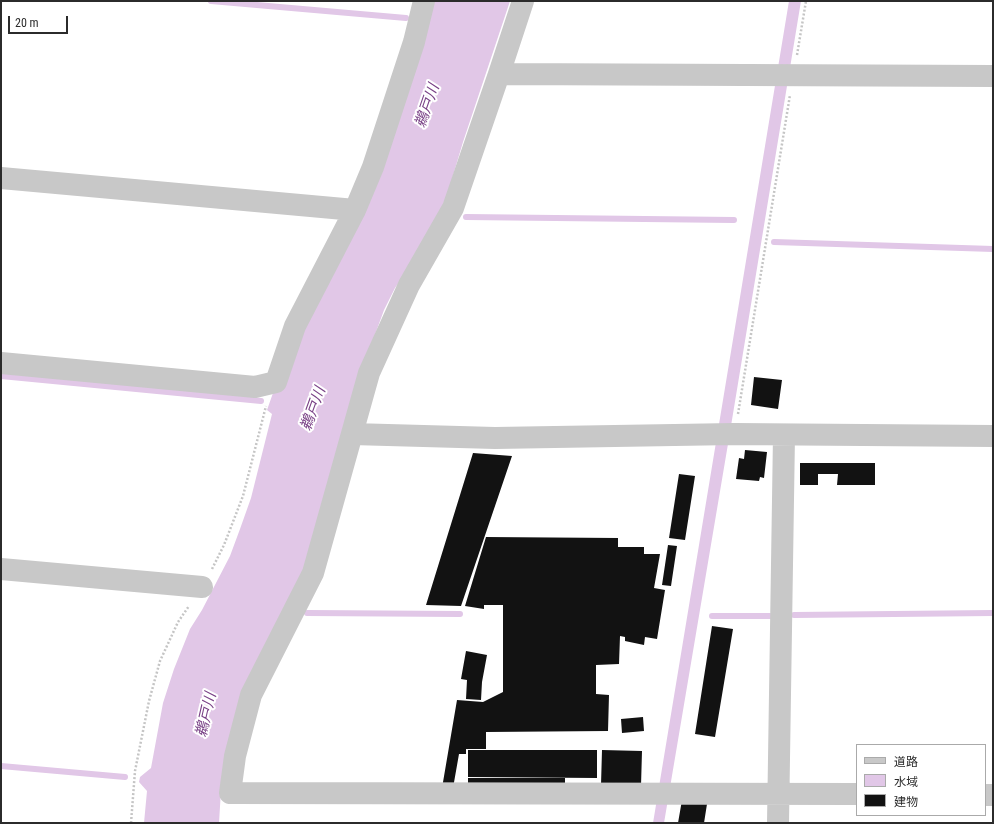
<!DOCTYPE html>
<meta charset="utf-8">
<style>
body{margin:0}
#map{position:relative;width:994px;height:824px;overflow:hidden;background:#fff;font-family:"Roboto Condensed","Noto Sans JP",sans-serif}
canvas{display:block}
.frame{position:absolute;inset:0;border:2px solid #2b2b2b;pointer-events:none}
.legend{position:absolute;left:856px;top:744px;width:130px;height:72px;box-sizing:border-box;background:#fff;border:1px solid #aaa;margin:0;padding:5px 7px;list-style:none;font-size:12px;color:#2b2b2b}
.legend li{display:flex;align-items:center;gap:8px;height:20px}
.legend b{width:20px;border:1px solid #aaa}
.scale{position:absolute;left:8px;top:16px;width:60px;height:18px;box-sizing:border-box;border:2px solid #2b2b2b;border-top:0;padding-left:5px;font-size:12px;line-height:14px;white-space:nowrap;color:#2b2b2b;-webkit-text-stroke:3px #fff;paint-order:stroke}
</style>
<div id="map">
<canvas width="994" height="824"></canvas>
<div class="frame"></div>
<ul class="legend">
<li><b style="height:5px;background:#c8c8c8"></b>道路</li>
<li><b style="height:11px;background:#e1c7e7"></b>水域</li>
<li><b style="height:11px;background:#121212"></b>建物</li>
</ul>
<div class="scale">20 m</div>
</div>
<script>
const ctx = document.querySelector('canvas').getContext('2d');
ctx.lineJoin = 'round';
function fillPath(path, color) {
  ctx.fillStyle = color;
  ctx.fill(path, 'evenodd');
}
function poly(rows) {
  const path = new Path2D();
  for (const r of rows) {
    path.moveTo(r[0], r[1]);
    for (let i = 2; i < r.length; i += 2) path.lineTo(r[i], r[i + 1]);
  }
  return path;
}
function trace(path, color, width, dash) {
  ctx.strokeStyle = color;
  ctx.lineWidth = width;
  ctx.lineCap = dash ? 'butt' : 'round';
  ctx.setLineDash(dash || []);
  ctx.stroke(path);
}
function drawText(font, color, halo, rows, align = 'center') {
  ctx.font = font + ' "Roboto Condensed","Noto Sans JP",sans-serif';
  ctx.lineWidth = 4;
  ctx.setLineDash([]);
  ctx.textBaseline = 'middle';
  ctx.strokeStyle = halo;
  ctx.fillStyle = color;
  for (const [text, x, y, turn = 0] of rows) {
    ctx.save();
    ctx.translate(x, y);
    ctx.rotate((+turn || 0) * Math.PI / 180);
    ctx.textAlign = isNaN(turn) ? turn : align;
    if (halo) ctx.strokeText(text, 0, 0);
    ctx.fillText(text, 0, 0);
    ctx.restore();
  }
}
fillPath(poly([
 [433,1,510,1,463,142,449,189,439,215,412,263,395,288,384,310,361,373,312,552,221,790,219,823,144,823,147,791,139,782,140,777,151,768,163,703,174,669,190,629,202,610,230,556,240,529,251,498,272,414,267,410,273,393],
 [789,1,801,1,729,438,664,823,653,823]
]), '#e1c7e7');
trace(poly([
 [211,1,406,18],
 [466,217,734,220],
 [774,242,993,249],
 [1,376,261,401],
 [307,613,460,614],
 [794,615,993,613],
 [712,616,770,616],
 [1,766,125,777]
]), '#e1c7e7', 6);
fillPath(poly([
 [754,377,782,380,778,409,751,405],
 [745,450,767,452,764,478,760,477,759,481,736,479,739,458,744,459],
 [473,453,512,456,461,606,426,605],
 [800,463,875,463,875,485,837,485,838,474,818,474,818,485,800,485],
 [679,474,695,476,685,540,669,538],
 [486,537,618,538,618,547,644,547,644,554,660,554,654,588,665,590,657,639,645,637,644,645,625,641,625,637,620,636,619,664,596,665,596,694,609,695,608,731,486,732,486,749,466,749,466,754,459,754,453,788,442,788,457,700,483,702,503,692,503,605,484,605,484,609,465,606],
 [668,545,677,546,671,586,662,585],
 [712,626,733,629,715,737,695,734],
 [466,651,487,655,482,682,481,700,466,699,467,680,461,679],
 [643,717,644,731,622,733,621,719],
 [468,750,597,750,597,778,468,777],
 [602,750,642,751,641,786,601,785],
 [468,778,565,778,565,785,468,785],
 [682,800,707,804,704,823,678,823]
]), '#121212');
trace(poly([
 [797,55,806,1],
 [738,414,790,95],
 [212,569,224,545,243,496,266,406],
 [131,823,135,771,149,701,160,661,178,622,189,606]
]), '#c5c5c5', 2.5, [2, 2]);
trace(poly([
 [523,1,499,74,453,208,409,285,369,373,313,573,251,695,235,756,230,793,857,794],
 [499,74,993,76],
 [1,178,355,210],
 [1,363,255,387,276,382,295,326,355,210,373,167,414,42,424,1],
 [352,434,495,438,734,434,993,436],
 [1,569,202,587],
 [985,795,993,795],
 [778,823,784,435]
]), '#c8c8c8', 22);
drawText('italic 15px', '#794186', '#fff', [
 ["鵜戸川",428,106,-71],
 ["鵜戸川",314,409,-70],
 ["鵜戸川",207,715,-77]
]);
</script>
